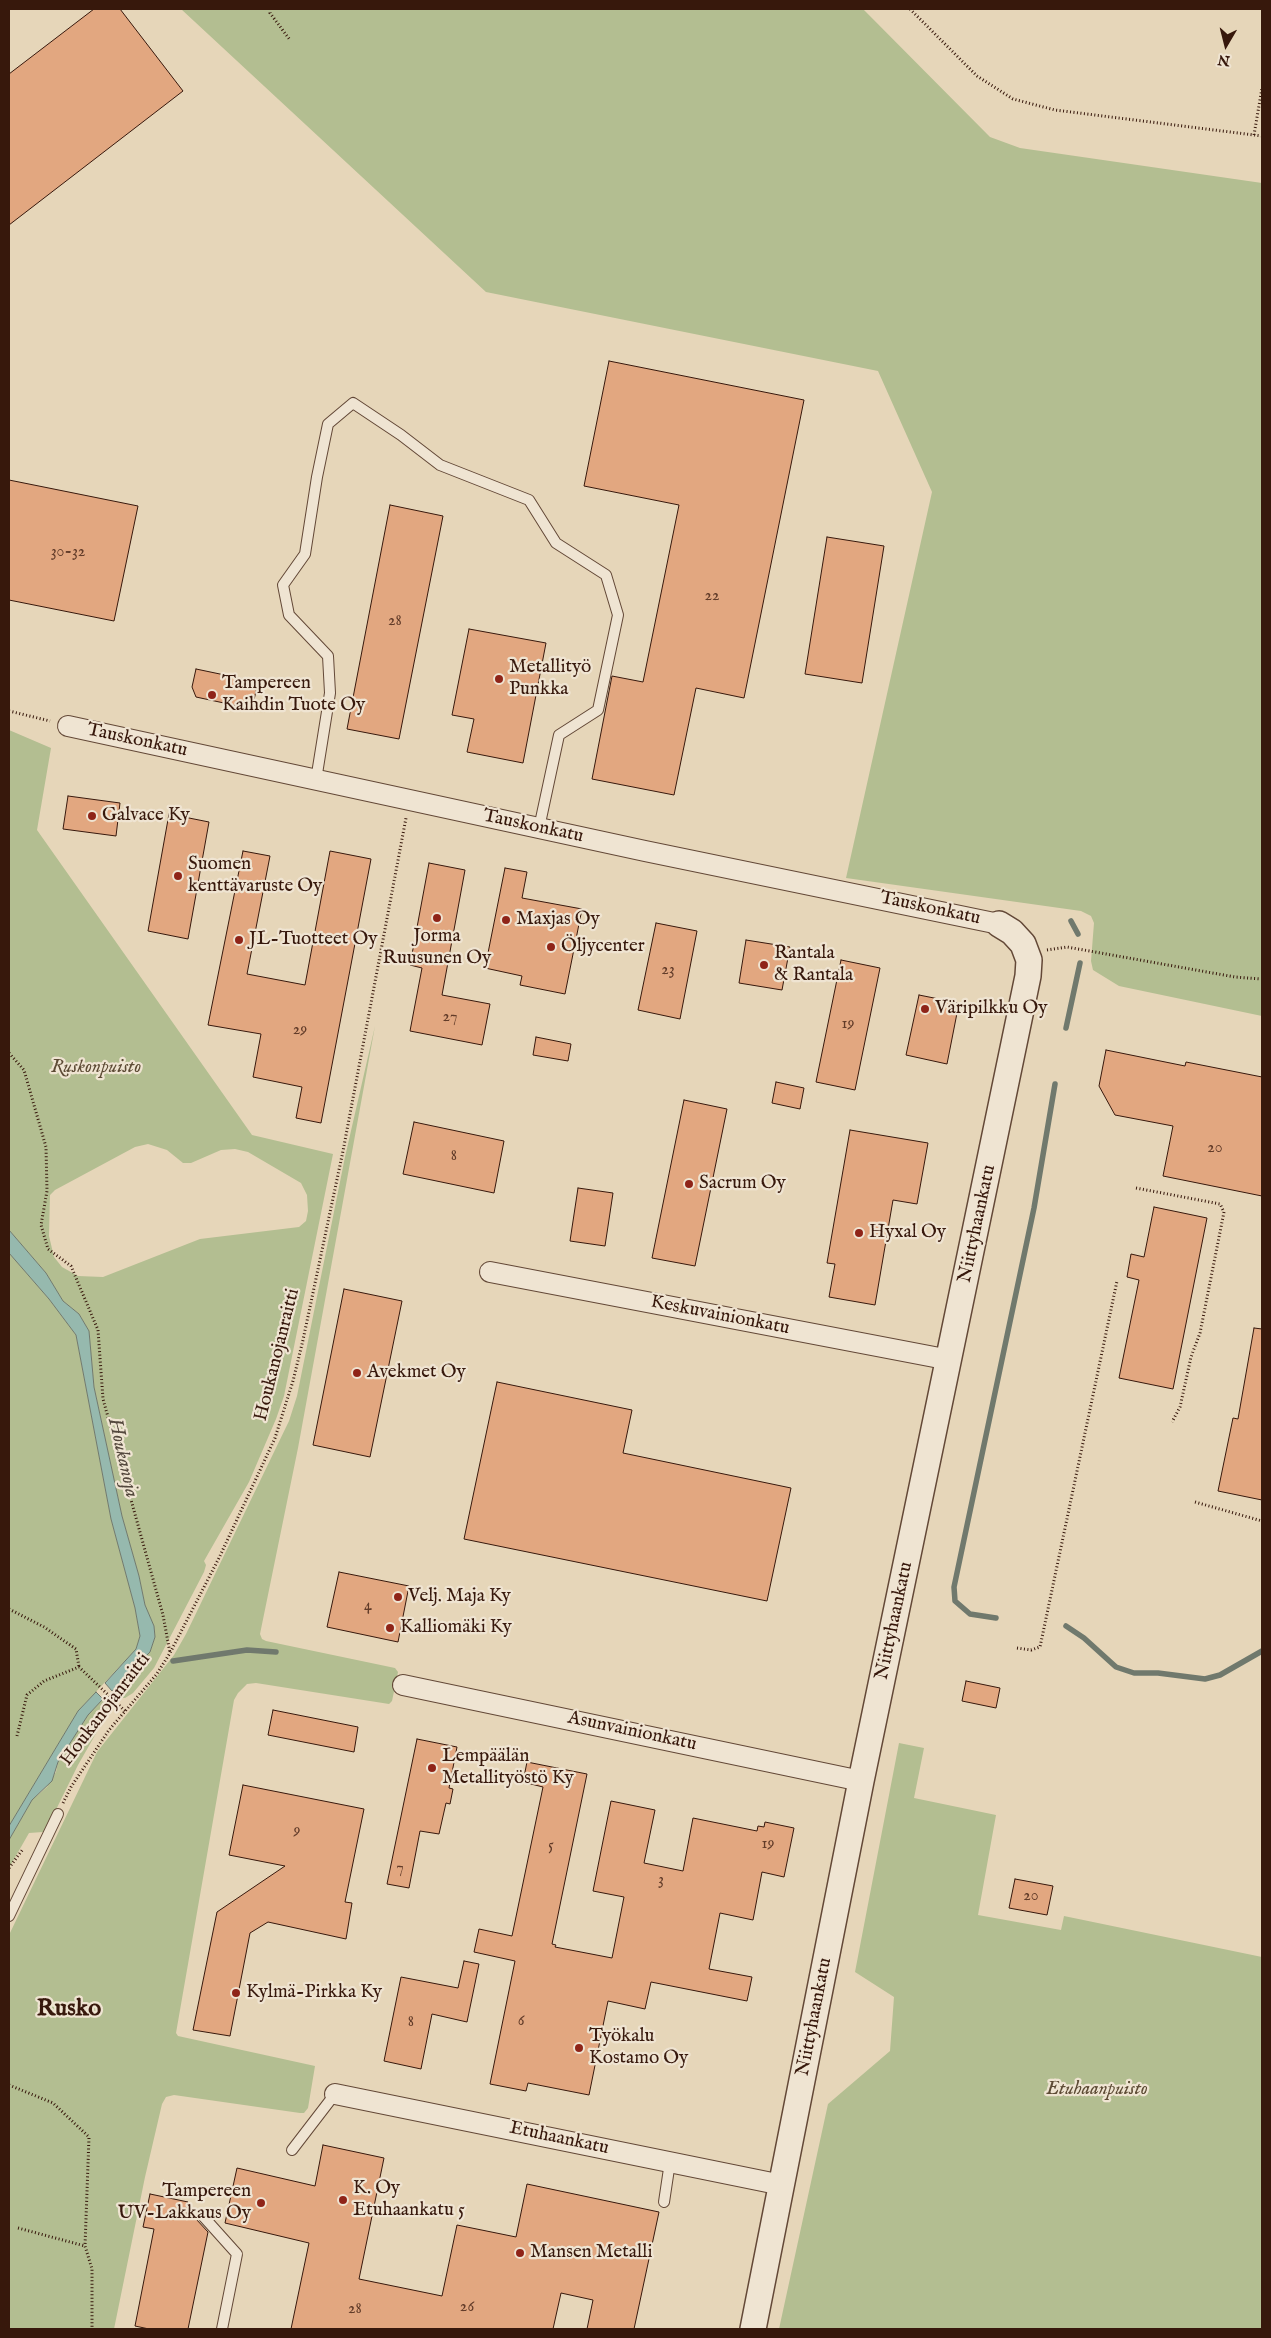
<!DOCTYPE html>
<meta charset="utf-8">
<style>
body{margin:0}
#map{position:relative;width:1271px;height:2338px;overflow:hidden;background:#e6d6b9;font-family:"IM FELL English",serif}
canvas{display:block}
.frame{position:absolute;inset:0;border:10px solid #37180c;pointer-events:none}
.north{position:absolute;left:1201px;top:20px;width:50px;height:50px;-webkit-text-stroke:4px #efe4d2;paint-order:stroke;rotate:188deg;font-size:14px;font-weight:700;line-height:20px;text-align:center;color:#37180c}
.north::after{content:'';display:block;margin:auto;width:18px;height:22px;background:#37180c;clip-path:polygon(50% 0,100% 100%,50% 72%,0 100%)}
</style>
<div id="map">
<canvas width="1271" height="2338"></canvas>
<div class="frame"></div>
<div class="north">N</div>
</div>
<script>
const ctx = document.querySelector('canvas').getContext('2d');
ctx.lineJoin = 'round';
function fillPath(path, color) {
  ctx.fillStyle = color;
  ctx.fill(path, 'evenodd');
}
function poly(rows) {
  const path = new Path2D();
  for (const r of rows) {
    path.moveTo(r[0], r[1]);
    for (let i = 2; i < r.length; i += 2) path.lineTo(r[i], r[i + 1]);
  }
  return path;
}
function trace(path, color, width, dash) {
  ctx.strokeStyle = color;
  ctx.lineWidth = width;
  ctx.lineCap = dash ? 'butt' : 'round';
  ctx.setLineDash(dash || []);
  ctx.stroke(path);
}
function drawText(font, color, halo, rows, align = 'center') {
  ctx.font = font + ' "IM FELL English",serif';
  ctx.lineWidth = 4.5;
  ctx.setLineDash([]);
  ctx.textBaseline = 'middle';
  ctx.strokeStyle = halo;
  ctx.fillStyle = color;
  for (const [text, x, y, turn = 0] of rows) {
    ctx.save();
    ctx.translate(x, y);
    ctx.rotate((+turn || 0) * Math.PI / 180);
    ctx.textAlign = isNaN(turn) ? turn : align;
    if (halo) ctx.strokeText(text, 0, 0);
    ctx.fillText(text, 0, 0);
    ctx.restore();
  }
}
fillPath(poly([
 [181,9,863,9,990,137,1020,148,1262,183,1262,1016,1119,986,1093,970,1091,961,1094,923,1091,916,1081,911,846,878,932,492,878,371,486,292],
 [9,730,51,748,37,830,252,1135,333,1154,284,1396,276,1419,249,1482,204,1561,206,1565,204,1572,154,1668,133,1693,125,1698,120,1698,112,1691,150,1652,155,1637,154,1626,145,1605,139,1576,122,1516,94,1387,89,1331,79,1314,63,1301,46,1273,9,1230],
 [148,1144,167,1150,183,1163,191,1163,221,1150,235,1149,248,1152,301,1183,307,1195,308,1211,306,1221,299,1227,200,1239,103,1277,78,1276,62,1267,54,1257,49,1236,50,1195,55,1190,135,1147],
 [375,1026,298,1448,260,1634,262,1639,266,1641,395,1668,398,1672,392,1701,389,1704,256,1683,247,1684,238,1693,234,1700,176,2033,178,2036,315,2066,308,2108,304,2113,300,2113,174,2095,166,2097,162,2104,145,2177,114,2329,9,2329,9,1935,97,1752,174,1655,186,1634,289,1421,297,1396,345,1157],
 [9,1253,49,1299,76,1335,111,1519,135,1608,140,1636,136,1649,78,1711,9,1826],
 [103,1699,107,1704,106,1716,78,1765,46,1830,43,1832,29,1833,9,1868,9,1840,32,1800,47,1787,56,1772,58,1762,88,1715],
 [899,1743,924,1748,914,1798,996,1815,978,1915,1061,1930,1064,1916,1262,1957,1262,2329,779,2329,828,2104,890,2051,894,1997,855,1972]
]), '#b3be91');
const water = poly([
 [9,1230,46,1273,63,1301,79,1314,89,1331,94,1387,122,1516,139,1576,145,1605,154,1626,155,1637,150,1652,112,1691,105,1683,136,1649,140,1636,135,1608,111,1519,76,1335,49,1299,9,1253,9,1230],
 [96,1692,103,1699,88,1715,58,1762,52,1781,32,1800,9,1840,9,1826,78,1711,96,1692]
]);
fillPath(water, '#96b9ae');
trace(water, '#70796d', 1);
trace(poly([
 [1071,921,1078,934],
 [1066,1028,1080,963],
 [996,1618,970,1614,955,1601,954,1587,1034,1208,1055,1084],
 [1066,1626,1084,1638,1116,1667,1134,1673,1158,1673,1205,1679,1220,1675,1262,1651],
 [173,1661,247,1650,276,1652]
]), '#70796d', 5.5);
const building = poly([
 [94,9,120,9,183,91,9,225,9,74,94,9],
 [609,361,804,400,744,698,696,688,674,795,592,779,612,676,643,682,679,505,584,486,609,361],
 [9,480,138,506,114,621,9,600,9,480],
 [390,505,443,516,399,739,347,729,390,505],
 [827,537,884,546,862,683,805,674,827,537],
 [469,629,546,643,523,763,467,752,474,719,452,715,469,629],
 [196,669,258,682,252,709,196,697,192,687,196,669],
 [68,796,120,803,116,836,63,829,68,796],
 [169,814,209,822,188,939,148,931,169,814],
 [243,851,270,856,247,974,305,985,330,851,371,859,321,1123,296,1118,302,1087,253,1077,261,1034,208,1025,243,851],
 [429,863,465,870,442,995,490,1004,482,1045,410,1031,422,968,410,965,429,863],
 [505,868,527,872,522,898,582,909,565,994,520,985,522,976,485,968,505,868],
 [656,923,697,931,680,1019,638,1010,656,923],
 [746,940,790,947,782,990,739,983,746,940],
 [841,960,880,968,855,1090,816,1082,841,960],
 [919,995,959,1003,947,1064,906,1055,919,995],
 [536,1037,571,1044,568,1061,533,1055,536,1037],
 [1106,1050,1185,1066,1186,1062,1262,1077,1262,1196,1163,1176,1173,1126,1115,1115,1099,1086,1106,1050],
 [776,1082,804,1088,800,1109,772,1103,776,1082],
 [684,1100,727,1109,695,1266,652,1258,684,1100],
 [414,1122,504,1141,494,1193,403,1174,414,1122],
 [850,1130,928,1143,917,1204,893,1200,875,1305,829,1297,835,1264,827,1263,850,1130],
 [578,1188,613,1193,605,1246,570,1241,578,1188],
 [1154,1207,1207,1218,1173,1389,1119,1378,1139,1280,1127,1277,1131,1254,1144,1257,1154,1207],
 [344,1289,402,1301,370,1457,313,1445,344,1289],
 [1254,1328,1262,1329,1262,1500,1218,1491,1233,1418,1238,1419,1254,1328],
 [497,1382,632,1410,623,1453,791,1488,767,1601,464,1539,497,1382],
 [339,1572,409,1586,398,1642,327,1627,339,1572],
 [966,1681,1000,1688,996,1708,962,1701,966,1681],
 [273,1710,358,1727,354,1752,268,1735,273,1710],
 [417,1739,457,1747,449,1788,453,1789,450,1804,446,1803,439,1834,420,1831,409,1888,387,1884,417,1739],
 [527,1762,587,1774,552,1944,556,1945,555,1947,612,1958,624,1897,593,1891,611,1801,655,1810,644,1863,683,1871,693,1818,757,1831,758,1826,764,1827,765,1822,794,1828,784,1877,762,1872,753,1920,720,1913,709,1969,752,1977,747,2001,651,1982,645,2009,608,2001,589,2095,528,2083,526,2091,490,2084,515,1961,474,1952,479,1929,512,1936,543,1787,523,1782,527,1762],
 [243,1785,364,1809,345,1902,352,1903,346,1939,268,1922,250,1933,230,2036,193,2030,217,1912,285,1866,229,1855,243,1785],
 [1015,1879,1053,1886,1047,1915,1009,1908,1015,1879],
 [464,1961,479,1964,467,2022,432,2014,421,2069,384,2061,401,1977,458,1988,464,1961],
 [323,2145,384,2158,359,2279,442,2296,457,2225,516,2237,527,2184,659,2212,634,2329,587,2329,593,2300,561,2293,553,2329,291,2329,309,2243,225,2223,237,2168,315,2186,323,2145],
 [150,2194,188,2202,186,2216,196,2219,208,2232,188,2329,149,2329,135,2326,154,2229,143,2227,150,2194]
]);
fillPath(building, '#e2a780');
trace(building, '#37180c', 1);
const service = poly([
 [316,780,330,693,328,656,289,615,283,585,305,554,317,477,328,424,353,403,401,435,440,465,529,500,556,543,606,575,618,615,598,710,559,735,539,828],
 [9,1916,58,1814],
 [292,2150,335,2094],
 [664,2202,670,2162],
 [202,2215,237,2254,222,2329]
]);
const minor = poly([
 [68,726,645,851,999,924],
 [490,1272,950,1360],
 [403,1685,861,1781],
 [335,2094,782,2185]
]);
const tertiary = poly([
 [753,2329,861,1781,1028,976,1029,960,1023,944,1012,932,999,924]
]);
trace(service, '#634837', 12);
trace(minor, '#634837', 22);
trace(tertiary, '#634837', 28);
trace(poly([
 [270,9,270,13,290,40],
 [910,9,977,76,1013,99,1055,110,1262,136],
 [1254,135,1262,88],
 [9,711,50,721],
 [1047,950,1067,947,1235,977,1262,979],
 [9,1053,24,1070,46,1147,47,1191,41,1225,48,1249,71,1266,98,1330,103,1399,163,1615,170,1653],
 [1136,1188,1220,1204,1224,1212,1200,1333,1191,1357,1180,1407,1172,1422],
 [1195,1502,1262,1521],
 [9,1609,44,1627,76,1649,79,1667],
 [1017,1648,1031,1650,1040,1647,1117,1281],
 [17,1736,27,1695,44,1681,79,1667,125,1711],
 [63,1803,71,1787,109,1730,156,1675,170,1653,219,1558,275,1438,293,1381,303,1340,343,1151,406,818],
 [9,1868,23,1849],
 [9,2085,53,2103,89,2137,85,2246,92,2269,92,2329],
 [18,2228,85,2246]
]), '#37180c', 3, [1, 2.5]);
trace(service, '#efe4d2', 10);
trace(minor, '#efe4d2', 20);
trace(tertiary, '#efe4d2', 25);
for (const [x, y, r, color] of [
 [499,679,5,"#8f2418"],
 [212,695,5,"#8f2418"],
 [92,816,5,"#8f2418"],
 [178,876,5,"#8f2418"],
 [437,918,5,"#8f2418"],
 [506,920,5,"#8f2418"],
 [239,940,5,"#8f2418"],
 [551,947,5,"#8f2418"],
 [764,965,5,"#8f2418"],
 [925,1009,5,"#8f2418"],
 [689,1184,5,"#8f2418"],
 [859,1233,5,"#8f2418"],
 [357,1373,5,"#8f2418"],
 [398,1597,5,"#8f2418"],
 [390,1628,5,"#8f2418"],
 [432,1768,5,"#8f2418"],
 [236,1993,5,"#8f2418"],
 [579,2048,5,"#8f2418"],
 [343,2200,5,"#8f2418"],
 [261,2203,5,"#8f2418"],
 [520,2253,5,"#8f2418"]
]) {
  const dot = new Path2D();
  dot.arc(x, y, r, 0, 2 * Math.PI);
  ctx.fillStyle = color;
  ctx.fill(dot);
  trace(dot, '#efe4d2', 2);
}
drawText('16px', '#623c29', null, [
 ["30-32",68,553],
 ["22",712,597],
 ["28",395,622],
 ["23",668,971],
 ["27",450,1018],
 ["19",848,1025],
 ["29",300,1031],
 ["20",1215,1149],
 ["8",454,1157],
 ["4",368,1607],
 ["9",297,1832],
 ["19",768,1845],
 ["5",551,1847],
 ["7",400,1869],
 ["3",661,1881],
 ["20",1031,1897],
 ["6",521,2022],
 ["8",411,2023],
 ["26",467,2308],
 ["28",355,2310]
]);
drawText('19px', '#37180c', '#efe4d2', [
 ["Metallityö",509,668],
 ["Punkka",509,690],
 ["Tampereen",222,684],
 ["Kaihdin Tuote Oy",222,706],
 ["Galvace Ky",102,816],
 ["Suomen",188,865],
 ["kenttävaruste Oy",188,887],
 ["Maxjas Oy",516,920],
 ["Jorma",437,937,"center"],
 ["Ruusunen Oy",437,959,"center"],
 ["JL-Tuotteet Oy",249,940],
 ["Öljycenter",561,947],
 ["Rantala",774,954],
 ["& Rantala",774,976],
 ["Väripilkku Oy",935,1009],
 ["Sacrum Oy",699,1184],
 ["Hyxal Oy",869,1233],
 ["Avekmet Oy",367,1373],
 ["Velj. Maja Ky",408,1597],
 ["Kalliomäki Ky",400,1628],
 ["Lempäälän",442,1757],
 ["Metallityöstö Ky",442,1779],
 ["Kylmä-Pirkka Ky",246,1993],
 ["Työkalu",589,2037],
 ["Kostamo Oy",589,2059],
 ["K. Oy",353,2189],
 ["Etuhaankatu 5",353,2211],
 ["Tampereen",251,2192,"right"],
 ["UV-Lakkaus Oy",251,2214,"right"],
 ["Mansen Metalli",530,2253]
], 'left');
drawText('19px', '#37180c', '#efe4d2', [
 ["Tauskonkatu",137,741,12],
 ["Tauskonkatu",533,827,12],
 ["Tauskonkatu",930,909,12],
 ["Niittyhaankatu",978,1224,-78],
 ["Keskuvainionkatu",720,1316,11],
 ["Houkanojanraitti",278,1355,-76],
 ["Niittyhaankatu",895,1621,-78],
 ["Houkanojanraitti",106,1710,-53],
 ["Asunvainionkatu",632,1732,12],
 ["Niittyhaankatu",815,2017,-79],
 ["Etuhaankatu",559,2139,12]
]);
drawText('italic 19px', '#5c4a34', '#efe4d2', [
 ["Ruskonpuisto",96,1068],
 ["Etuhaanpuisto",1097,2090]
]);
drawText('italic 20px', '#54483d', '#efe4d2', [
 ["Houkanoja",122,1458,77]
]);
drawText('bold 24px', '#37180c', '#efe4d2', [
 ["Rusko",69,2010]
]);
</script>
